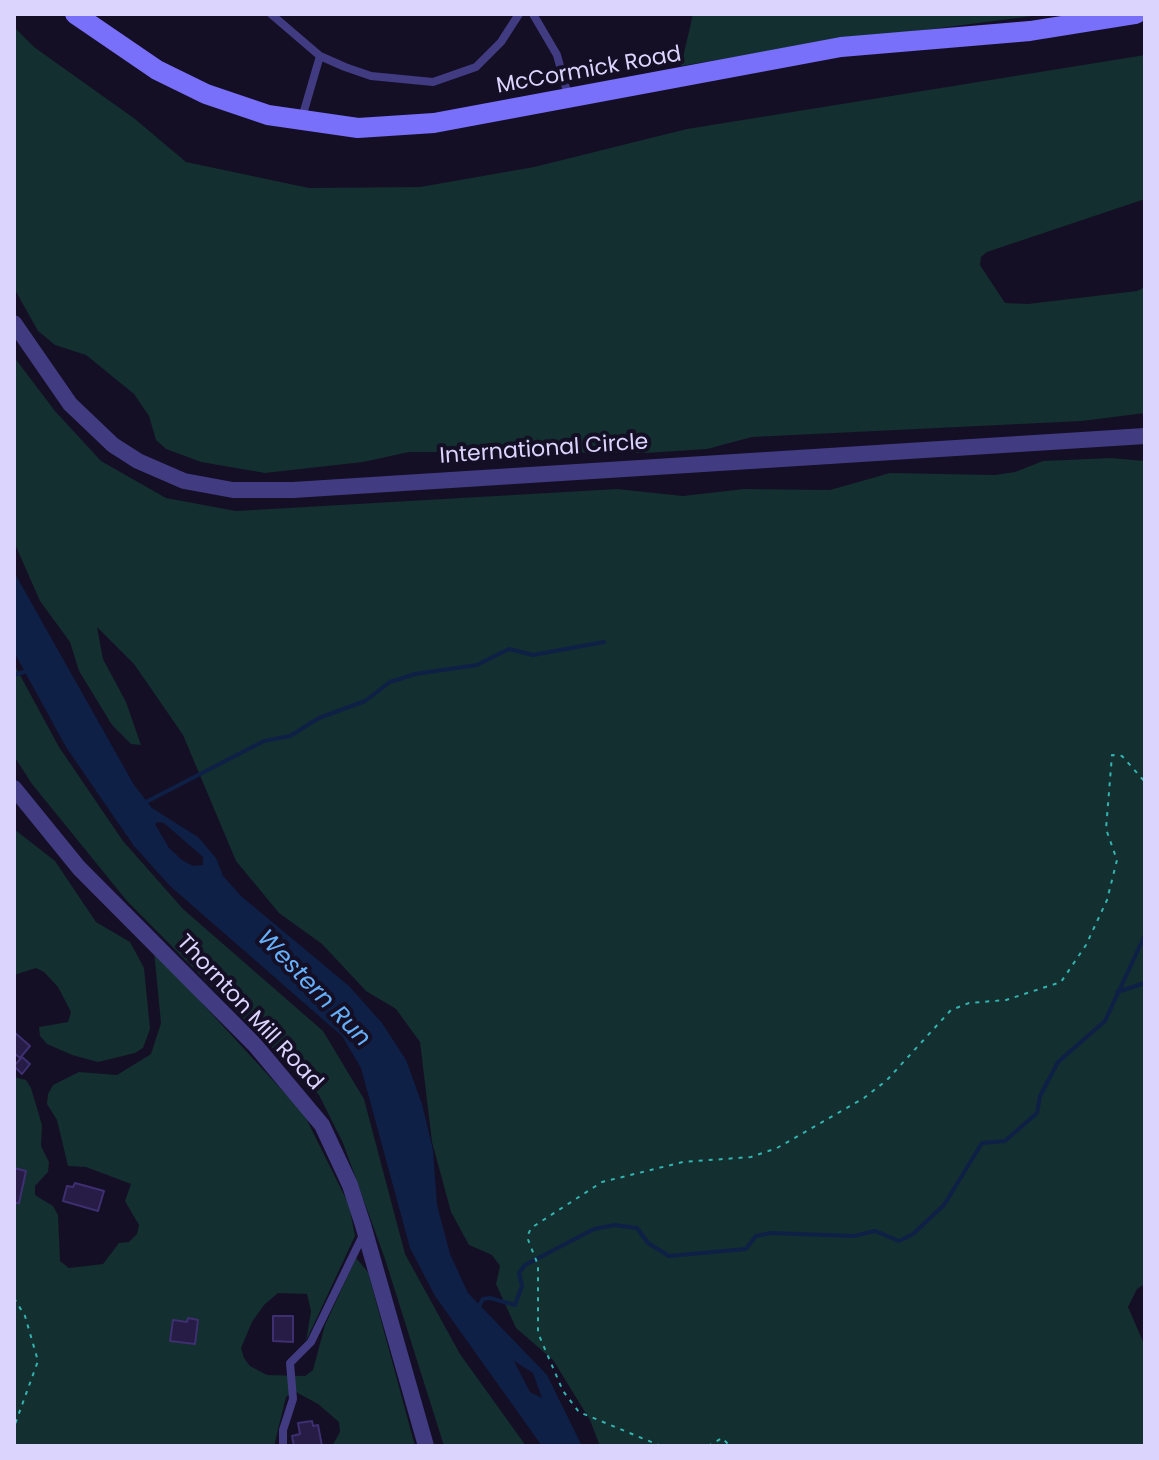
<!DOCTYPE html>
<style>
body{margin:0}
#map{position:relative;width:1159px;height:1460px;overflow:hidden;background:#140f25;font-family:Poppins,sans-serif}
canvas{display:block}
.frame{position:absolute;inset:0;border:16px solid #dbd5fe;pointer-events:none}
</style>
<div id="map">
<canvas width="1159" height="1460"></canvas>
<div class="frame"></div>
</div>
<script>
const ctx = document.querySelector('canvas').getContext('2d');
ctx.lineJoin = 'round';
function fillPath(path, color) {
  ctx.fillStyle = color;
  ctx.fill(path, 'evenodd');
}
function poly(rows) {
  const path = new Path2D();
  for (const r of rows) {
    path.moveTo(r[0], r[1]);
    for (let i = 2; i < r.length; i += 2) path.lineTo(r[i], r[i + 1]);
  }
  return path;
}
function trace(path, color, width, dash) {
  ctx.strokeStyle = color;
  ctx.lineWidth = width;
  ctx.lineCap = dash ? 'butt' : 'round';
  ctx.setLineDash(dash || []);
  ctx.stroke(path);
}
function drawText(font, color, halo, rows, align = 'center') {
  ctx.font = font + ' Poppins,sans-serif';
  ctx.lineWidth = 8;
  ctx.setLineDash([]);
  ctx.textBaseline = 'middle';
  ctx.strokeStyle = halo;
  ctx.fillStyle = color;
  for (const [text, x, y, turn = 0] of rows) {
    ctx.save();
    ctx.translate(x, y);
    ctx.rotate((+turn || 0) * Math.PI / 180);
    ctx.textAlign = isNaN(turn) ? turn : align;
    if (halo) ctx.strokeText(text, 0, 0);
    ctx.fillText(text, 0, 0);
    ctx.restore();
  }
}
fillPath(poly([
 [693,14,1048,14,794,47,681,66],
 [14,27,34,47,135,119,186,162,309,188,420,187,534,167,687,129,1145,55,1145,199,987,252,981,257,980,265,1005,303,1028,304,1137,291,1145,287,1145,413,1082,421,752,437,707,449,646,453,409,452,363,462,265,473,201,462,166,449,156,440,149,416,134,394,86,355,55,345,38,331,14,288],
 [14,357,55,411,101,461,166,498,236,511,617,489,683,496,744,489,830,490,890,473,995,475,1015,472,1043,461,1111,458,1145,461,1145,1284,1137,1289,1128,1307,1145,1346,1145,1446,600,1446,590,1420,553,1360,516,1328,496,1284,500,1266,492,1255,469,1245,451,1212,432,1142,420,1042,396,1009,366,991,322,944,279,913,236,861,183,735,134,664,97,627,103,659,126,702,141,745,131,744,112,725,79,671,70,642,40,601,14,542],
 [14,664,59,747,123,841,183,909,323,1031,364,1099,405,1254,460,1354,526,1446,444,1446,385,1259,343,1143,319,1095,127,901,32,784,14,756],
 [14,829,55,861,96,922,130,942,144,968,150,1029,143,1048,135,1053,98,1062,72,1055,47,1044,40,1036,39,1027,68,1022,71,1012,58,987,44,972,36,968,14,975],
 [154,951,304,1114,349,1205,355,1236,306,1341,311,1311,307,1294,278,1293,264,1305,252,1322,241,1348,244,1358,250,1366,267,1375,305,1376,313,1370,325,1325,356,1258,368,1272,415,1446,332,1446,340,1432,339,1422,318,1404,294,1391,286,1397,274,1446,14,1446,14,1077,26,1080,31,1088,42,1125,41,1146,49,1162,48,1172,35,1186,35,1195,53,1206,58,1215,60,1261,69,1268,103,1264,119,1243,129,1242,137,1234,139,1225,125,1201,131,1184,86,1167,68,1166,57,1120,47,1104,48,1094,53,1085,79,1072,117,1075,151,1054,161,1023]
]), '#132f2f');
fillPath(poly([
 [14,572,134,785,152,808,198,837,216,858,223,876,241,896,349,986,382,1023,406,1060,422,1104,433,1150,437,1205,450,1254,468,1293,547,1375,582,1446,542,1446,435,1296,410,1248,361,1068,342,1036,170,886,134,846,66,747,14,652],
 [158,822,164,823,203,857,203,865,193,866,182,860,169,848,155,824],
 [514,1361,533,1373,542,1398,530,1392]
]), '#0e2046');
trace(poly([
 [14,675,27,671],
 [144,803,264,741,290,736,319,718,365,701,390,682,415,674,477,665,509,649,533,655,604,642],
 [1117,992,1145,983],
 [478,1308,483,1299,490,1298,515,1305,522,1286,519,1273,525,1265,594,1229,615,1225,637,1228,648,1243,669,1256,746,1249,756,1236,771,1233,854,1236,875,1231,899,1241,913,1234,944,1205,982,1143,1005,1141,1037,1113,1040,1096,1058,1062,1105,1021,1145,935]
]), '#0e2046', 4);
const building = poly([
 [14,1032,30,1046,20,1058,14,1053,14,1032],
 [22,1057,30,1064,22,1074,14,1066,22,1057],
 [14,1168,26,1171,19,1203,14,1203,14,1168],
 [75,1183,104,1191,98,1211,63,1201,67,1186,73,1187,75,1183],
 [273,1316,293,1316,293,1342,273,1341,273,1316],
 [188,1318,198,1320,195,1344,170,1341,173,1320,187,1322,188,1318],
 [312,1421,313,1426,318,1425,322,1446,294,1446,292,1436,300,1434,298,1423,312,1421]
]);
fillPath(building, '#261c45');
trace(building, '#3e2f71', 2);
trace(poly([
 [14,1298,25,1316,38,1361,14,1427],
 [661,1446,579,1412,563,1391,538,1333,538,1265,527,1237,531,1228,602,1182,683,1162,751,1157,777,1148,864,1098,887,1080,951,1010,969,1003,1006,1000,1061,982,1086,945,1107,900,1117,860,1106,829,1112,755,1122,756,1145,782],
 [708,1446,722,1438,730,1446]
]), '#33b4b1', 2, [4, 6]);
trace(poly([
 [271,14,320,56,345,67,371,76,433,82,476,67,501,42,519,14],
 [533,14,557,55,569,99],
 [301,121,320,56],
 [283,1446,283,1430,293,1399,290,1363,311,1342,364,1233]
]), '#413c82', 8);
trace(poly([
 [14,323,70,404,113,445,138,461,184,481,233,490,293,490,1145,436],
 [14,788,79,868,255,1045,322,1125,350,1185,363,1225,426,1446]
]), '#413c82', 16);
trace(poly([
 [75,14,157,70,206,94,268,115,358,128,434,123,841,47,1030,31,1136,14]
]), '#786ffb', 20);
drawText('22px', '#dbd5fe', '#140f25', [
 ["McCormick Road",589,71,-10],
 ["International Circle",544,450,-4],
 ["Thornton Mill Road",249,1013,47]
]);
drawText('italic 24px', '#66b0fb', '#140f25', [
 ["Western Run",313,989,46]
]);
</script>
